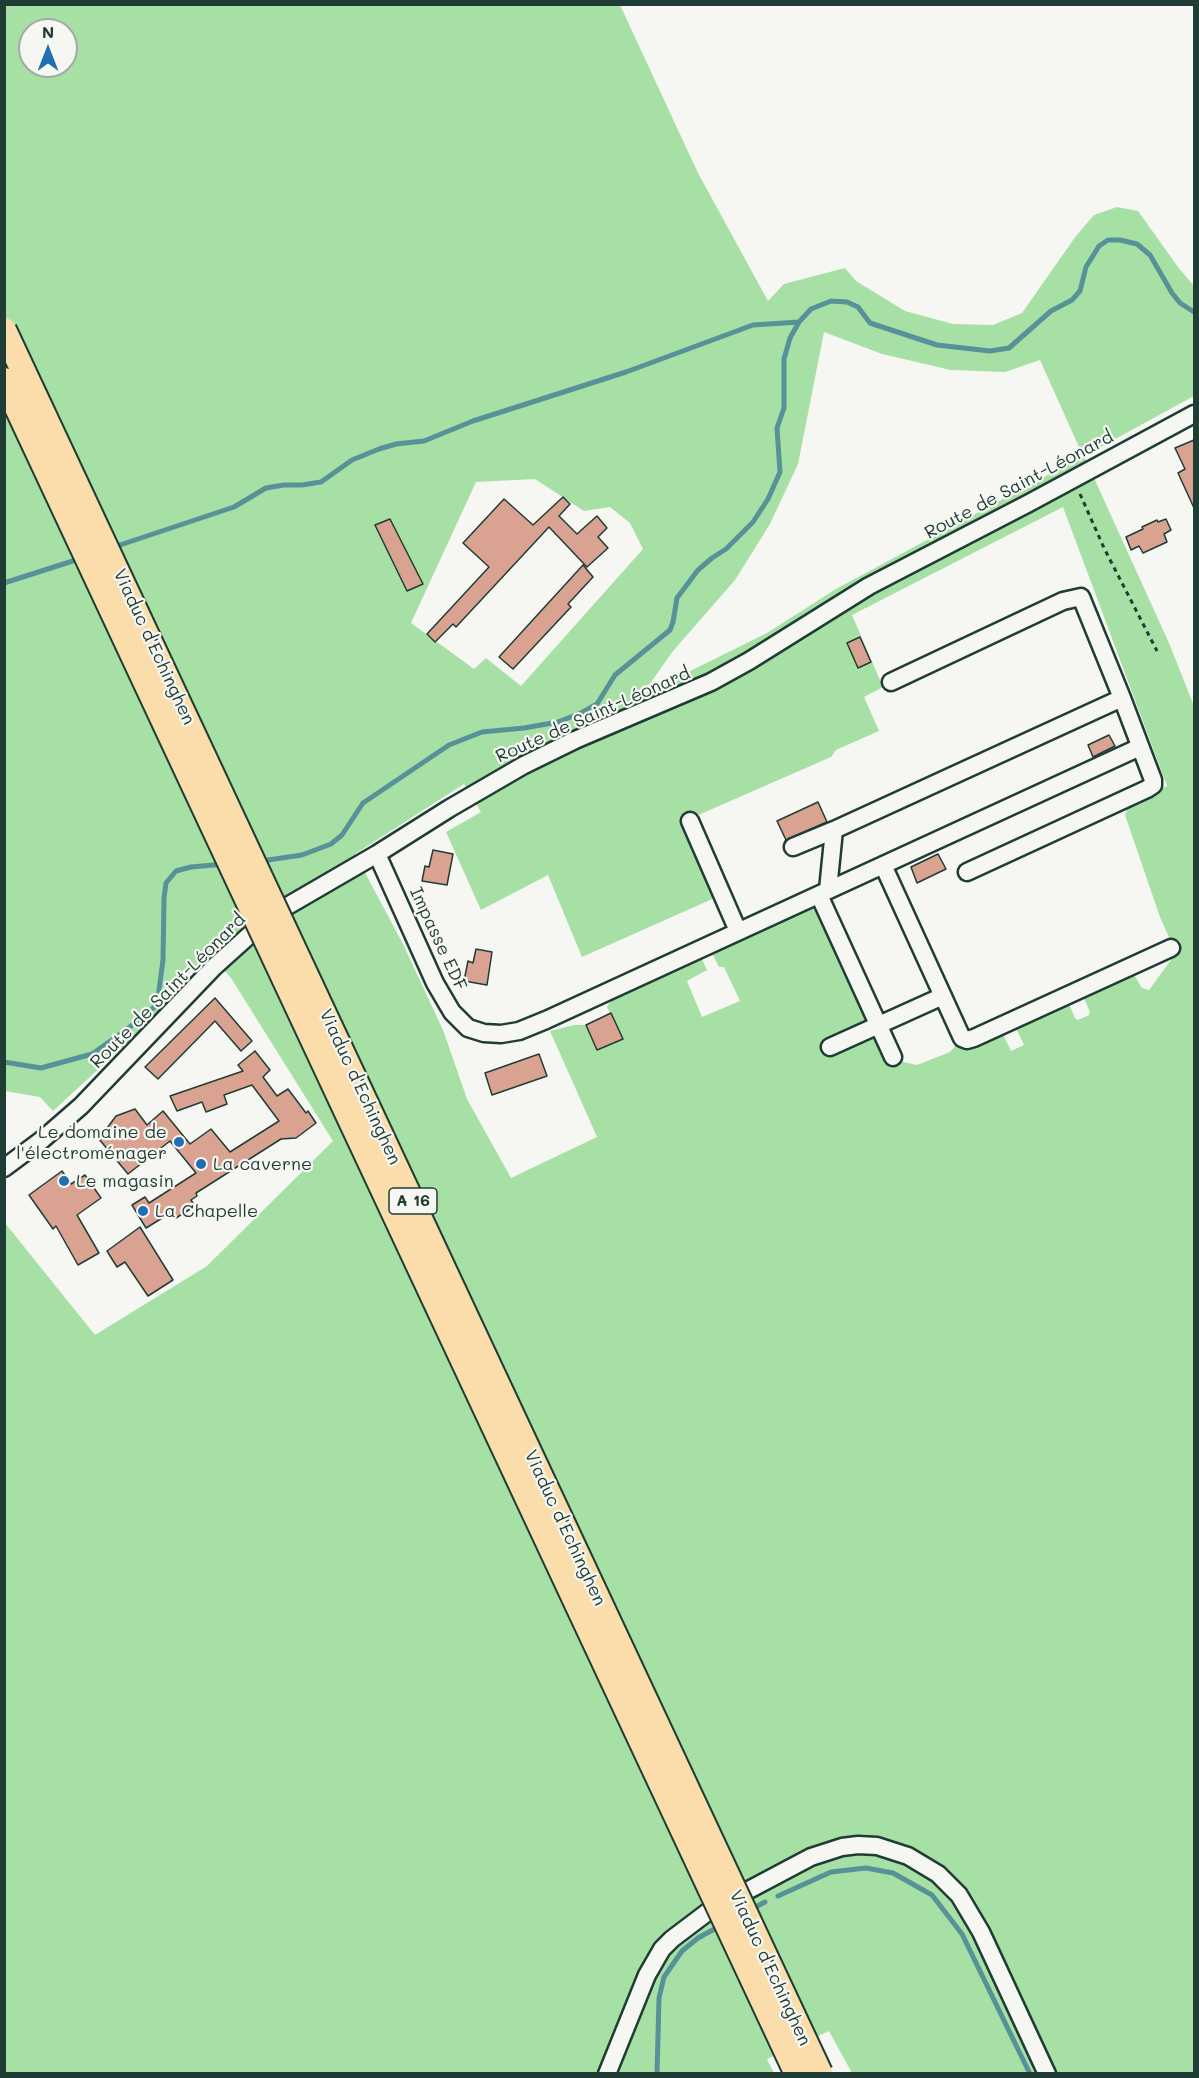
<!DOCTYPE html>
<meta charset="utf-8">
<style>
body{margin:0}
#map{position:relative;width:1199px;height:2078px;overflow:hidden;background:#f6f6f2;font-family:Mali,sans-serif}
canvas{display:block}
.frame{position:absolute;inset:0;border:6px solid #1f3d34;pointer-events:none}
.north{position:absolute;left:18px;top:18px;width:60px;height:60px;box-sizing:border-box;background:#f6f6f2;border:2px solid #a0aca6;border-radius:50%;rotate:0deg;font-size:16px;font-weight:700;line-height:24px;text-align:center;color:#1f3d34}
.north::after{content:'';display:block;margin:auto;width:21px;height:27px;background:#1f6fb2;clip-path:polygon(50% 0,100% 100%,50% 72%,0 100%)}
</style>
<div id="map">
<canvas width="1199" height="2078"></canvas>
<div class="frame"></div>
<div class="north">N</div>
</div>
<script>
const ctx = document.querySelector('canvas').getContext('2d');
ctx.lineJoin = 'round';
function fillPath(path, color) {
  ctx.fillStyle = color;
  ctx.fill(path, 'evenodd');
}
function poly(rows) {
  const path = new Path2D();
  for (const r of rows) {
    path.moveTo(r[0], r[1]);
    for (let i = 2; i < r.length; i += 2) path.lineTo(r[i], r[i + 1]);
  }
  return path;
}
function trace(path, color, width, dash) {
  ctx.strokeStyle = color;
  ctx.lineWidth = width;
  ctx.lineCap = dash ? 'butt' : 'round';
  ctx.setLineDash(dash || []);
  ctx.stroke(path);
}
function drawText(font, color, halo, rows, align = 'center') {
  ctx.font = font + ' Mali,sans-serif';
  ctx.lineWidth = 4.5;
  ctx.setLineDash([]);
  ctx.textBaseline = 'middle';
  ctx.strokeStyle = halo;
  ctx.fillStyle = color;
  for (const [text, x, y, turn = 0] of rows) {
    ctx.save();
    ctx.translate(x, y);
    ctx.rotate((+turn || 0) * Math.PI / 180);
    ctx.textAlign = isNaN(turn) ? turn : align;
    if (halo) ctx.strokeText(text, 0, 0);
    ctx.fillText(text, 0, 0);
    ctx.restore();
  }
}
fillPath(poly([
 [4,5,620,5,698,173,768,301,784,284,845,268,856,281,905,311,953,324,993,325,1022,313,1076,236,1094,215,1117,207,1138,211,1178,267,1194,286,1194,396,1084,456,1169,643,1194,706,1194,2073,852,2073,829,2031,767,2059,774,2073,5,2073,5,1223,95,1335,207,1266,333,1141,231,978,209,953,165,997,157,1015,53,1111,40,1097,5,1091],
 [30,30,66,30,66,66,30,66],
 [824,332,882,354,951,370,1005,372,1040,360,1083,456,836,589,767,633,642,695,673,651,735,580,770,524,798,464],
 [535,479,584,511,610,507,630,523,643,549,521,686,486,658,474,669,411,623,476,482],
 [1063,507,1167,786,1128,807,1125,815,1160,917,1176,953,1149,990,1142,988,1133,973,1083,996,1090,1012,1089,1015,1078,1020,1075,1018,1067,1000,1014,1024,1024,1045,1011,1051,1001,1030,959,1042,950,1052,917,1065,890,1059,819,909,809,908,712,953,719,967,724,967,740,1001,702,1017,687,981,707,970,702,959,697,957,612,999,607,1007,623,1039,597,1050,586,1025,574,1025,550,1031,597,1137,511,1178,467,1099,443,1030,403,944,355,854,464,784,481,812,446,832,481,910,548,875,582,957,719,896,696,816,831,757,836,750,879,731,864,697,883,687,852,615]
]), '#a7e0a5');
trace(poly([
 [114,547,234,507,266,488,284,485,302,485,321,482,352,460,379,449,396,444,424,441,473,421,626,372,753,325,799,322],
 [4,583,79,559],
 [261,861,302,855,331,844,342,835,363,803,449,745,482,732,524,728,558,722,581,713,597,704,615,675,670,630,673,622,677,598,698,570,712,558,726,549,753,522,768,499,780,472,777,428,784,408,784,359,790,338,799,322,811,309,831,301,847,302,858,307,870,323,937,345,990,351,1009,348,1051,311,1072,300,1080,291,1086,267,1099,246,1108,240,1120,240,1137,244,1150,255,1172,293,1180,303,1194,312],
 [4,1062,41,1068,92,1054,126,1030,157,1005,163,960,164,898,166,883,176,871,191,867,225,864],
 [778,1896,831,1872,866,1868,893,1873,932,1895,962,1934,1030,2074],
 [750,1910,765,1902],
 [657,2074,659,1998,664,1977,682,1951,698,1938,720,1926]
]), '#579298', 5);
const building = poly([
 [1194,440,1194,508,1178,473,1185,469,1175,448,1194,440],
 [563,497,570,504,559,516,577,534,597,516,607,528,598,537,608,548,587,567,549,527,456,627,453,624,435,642,427,634,489,567,463,543,504,499,533,525,563,497],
 [390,519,423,584,407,591,375,525,390,519],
 [1166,519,1171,530,1164,534,1167,542,1143,553,1139,546,1131,550,1126,537,1143,529,1142,527,1157,520,1158,522,1166,519],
 [583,565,593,577,568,604,571,607,513,669,499,657,583,565],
 [860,637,871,662,858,668,847,643,860,637],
 [1109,735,1115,746,1093,757,1088,745,1109,735],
 [818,802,827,822,786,840,777,821,818,802],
 [433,850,453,854,447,885,422,881,425,866,429,867,433,850],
 [938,854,946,869,917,883,911,867,938,854],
 [476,949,492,952,487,985,464,981,468,961,473,963,476,949],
 [215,998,252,1041,241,1051,215,1021,158,1079,145,1067,215,998],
 [611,1013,623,1039,597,1050,586,1025,611,1013],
 [255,1051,270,1070,263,1077,277,1096,288,1089,306,1113,308,1111,316,1123,296,1138,281,1139,196,1193,197,1196,191,1200,195,1206,176,1218,172,1212,146,1228,132,1205,145,1197,149,1203,196,1173,170,1141,128,1174,99,1139,116,1116,135,1109,147,1125,163,1111,190,1144,211,1129,230,1152,279,1121,252,1085,224,1095,227,1104,206,1112,202,1102,177,1111,170,1096,243,1071,238,1065,255,1051],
 [539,1054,547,1076,492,1095,485,1073,539,1054],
 [62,1171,71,1184,85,1175,101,1198,77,1215,99,1253,78,1265,56,1226,53,1229,29,1195,62,1171],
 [140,1227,173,1280,148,1296,125,1262,117,1267,107,1251,140,1227]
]);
fillPath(building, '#daa391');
trace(building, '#1f3d34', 1.5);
const minor = poly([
 [891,682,1063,601,1081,597,1122,698,1153,780,1153,785,1147,789,967,872],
 [690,821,738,931],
 [793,847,834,830,1122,698],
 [377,854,435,983,452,1012,468,1028,484,1033,501,1034,519,1031,546,1020,1140,747],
 [883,865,962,1038,967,1040,974,1038,1171,948],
 [828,890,834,830],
 [819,895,893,1057],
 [830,1047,943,996],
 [4,1168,43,1139,81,1106,214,967,264,922,284,908,377,854,450,808,524,765,575,740,711,682,749,661,869,586,1029,503,1194,414],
 [607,2074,647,1975,662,1949,672,1939,709,1911,811,1857,842,1847,858,1845,877,1846,908,1856,938,1874,959,1895,981,1932,1047,2074]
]);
trace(minor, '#1f3d34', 21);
trace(poly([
 [1080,494,1104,548,1157,651]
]), '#1f3d34', 3, [4.5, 4.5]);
trace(minor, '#f6f6f2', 16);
const highwayBridge = poly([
 [4,330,820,2073],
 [4,380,797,2074]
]);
trace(highwayBridge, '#1f3d34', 28, []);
trace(highwayBridge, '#faddab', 24);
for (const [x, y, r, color] of [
 [179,1142,6,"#1f6fb2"],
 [201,1164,6,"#1f6fb2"],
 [64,1181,6,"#1f6fb2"],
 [143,1211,6,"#1f6fb2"]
]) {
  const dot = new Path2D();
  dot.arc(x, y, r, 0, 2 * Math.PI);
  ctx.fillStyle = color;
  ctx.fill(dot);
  trace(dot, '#f6f6f2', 2);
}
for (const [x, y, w] of [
 [413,1201,48]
]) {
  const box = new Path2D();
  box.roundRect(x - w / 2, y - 13, w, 26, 4.5);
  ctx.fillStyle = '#f6f6f2';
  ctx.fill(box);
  trace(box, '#1f3d34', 1.5);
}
drawText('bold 16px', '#1f3d34', null, [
 ["A 16",413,1201]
]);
drawText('18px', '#1f3d34', '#f6f6f2', [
 ["Route de Saint-Léonard",1019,485,-28],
 ["Viaduc d'Echinghen",154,647,65],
 ["Route de Saint-Léonard",593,715,-24],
 ["Impasse EDF",438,939,65],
 ["Route de Saint-Léonard",168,991,-45],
 ["Viaduc d'Echinghen",360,1087,65],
 ["Viaduc d'Echinghen",565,1528,65],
 ["Viaduc d'Echinghen",770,1968,65]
]);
drawText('18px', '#1f3d34', '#f6f6f2', [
 ["Le domaine de",167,1132,"right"],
 ["l'électroménager",167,1153,"right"],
 ["La caverne",213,1164],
 ["Le magasin",76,1181],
 ["La Chapelle",155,1211]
], 'left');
</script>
